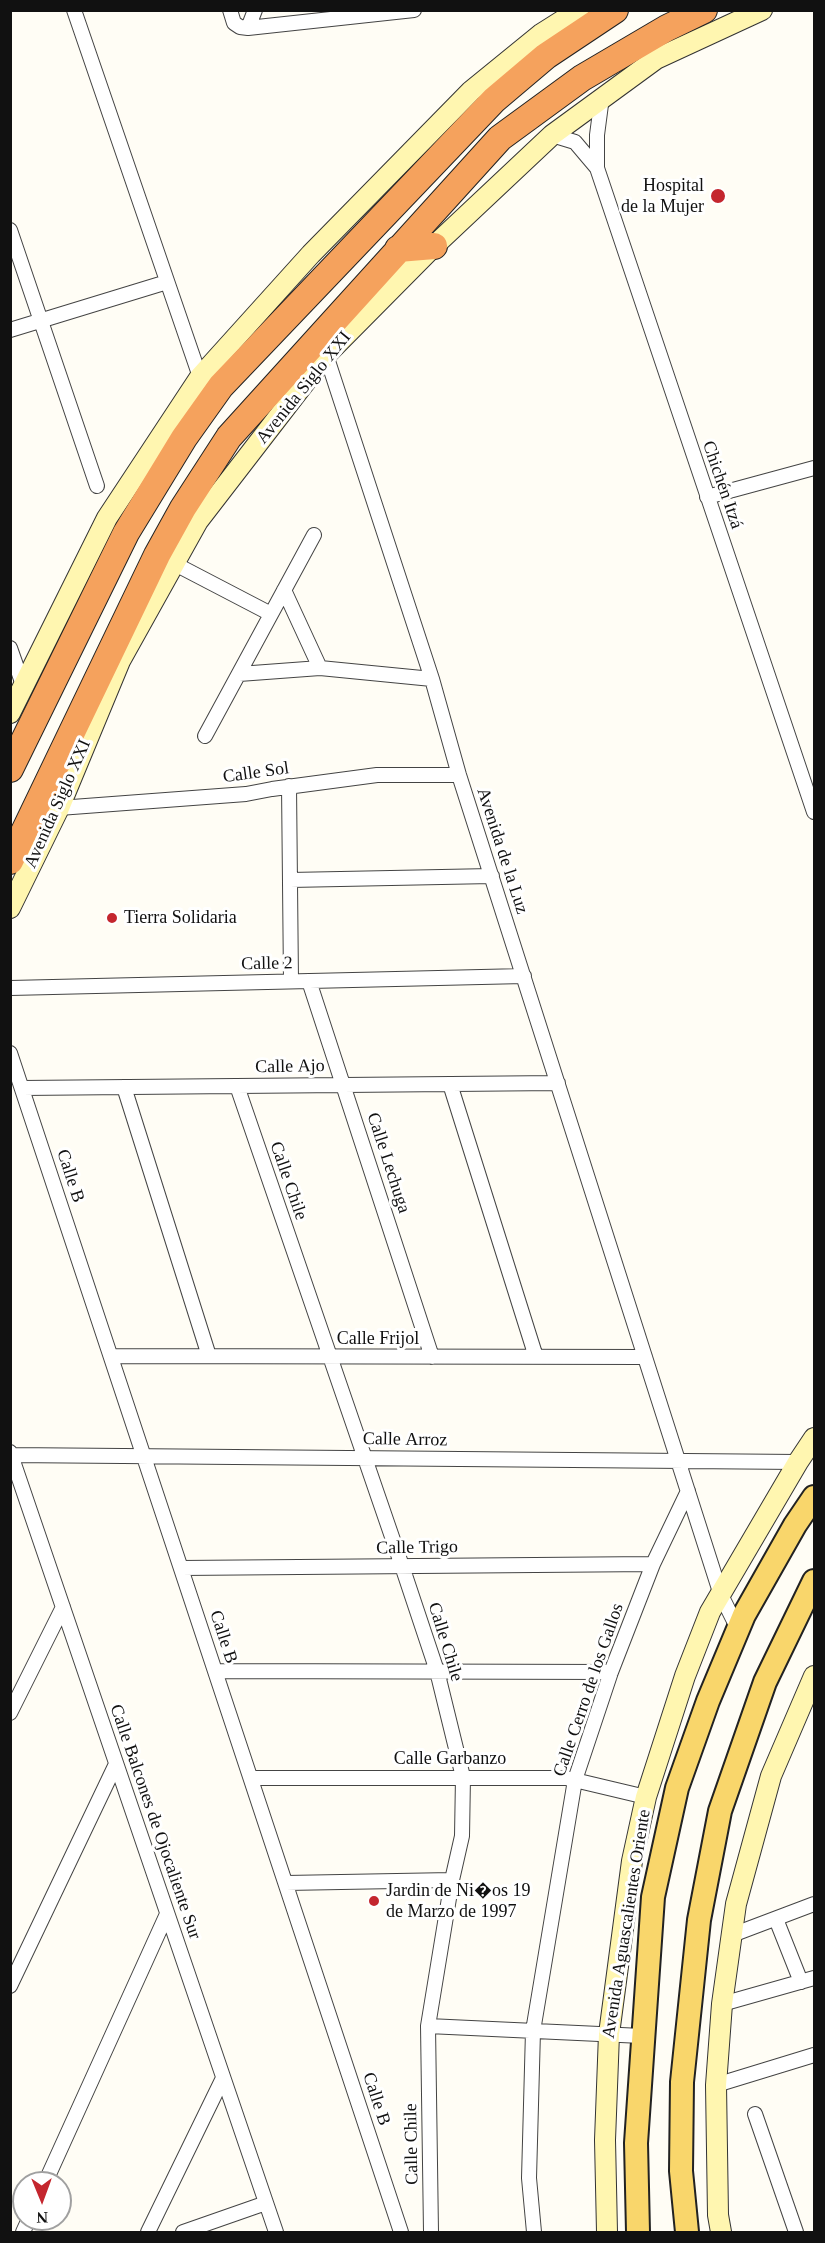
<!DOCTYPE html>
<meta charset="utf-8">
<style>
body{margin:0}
#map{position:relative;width:825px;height:2243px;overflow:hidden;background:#fffdf5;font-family:Georgia,serif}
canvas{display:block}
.frame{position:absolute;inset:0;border:12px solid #111;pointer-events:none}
.north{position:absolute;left:12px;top:2171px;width:60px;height:60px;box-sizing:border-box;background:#fff;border:2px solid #a0a0a0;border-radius:50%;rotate:179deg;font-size:16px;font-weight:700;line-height:24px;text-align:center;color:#111}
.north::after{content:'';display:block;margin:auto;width:21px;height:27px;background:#c4262e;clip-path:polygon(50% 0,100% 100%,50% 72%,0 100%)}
</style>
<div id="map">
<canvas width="825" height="2243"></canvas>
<div class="frame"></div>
<div class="north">N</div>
</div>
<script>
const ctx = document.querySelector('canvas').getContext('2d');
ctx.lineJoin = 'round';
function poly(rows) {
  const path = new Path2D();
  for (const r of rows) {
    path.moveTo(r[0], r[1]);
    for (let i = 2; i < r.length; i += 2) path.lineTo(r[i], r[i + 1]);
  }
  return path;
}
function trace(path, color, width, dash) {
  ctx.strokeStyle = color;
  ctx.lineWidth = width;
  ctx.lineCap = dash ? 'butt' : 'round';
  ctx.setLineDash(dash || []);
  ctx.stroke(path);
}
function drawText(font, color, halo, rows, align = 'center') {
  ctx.font = font + ' Georgia,serif';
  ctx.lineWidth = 6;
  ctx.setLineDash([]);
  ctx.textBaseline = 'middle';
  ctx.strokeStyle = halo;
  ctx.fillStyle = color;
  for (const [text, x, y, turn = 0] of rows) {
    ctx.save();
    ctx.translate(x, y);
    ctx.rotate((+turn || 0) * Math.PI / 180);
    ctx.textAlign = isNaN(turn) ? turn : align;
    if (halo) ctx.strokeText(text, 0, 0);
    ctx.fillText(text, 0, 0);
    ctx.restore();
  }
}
const street = poly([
 [74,10,200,377],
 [230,10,234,23,240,27,248,28,414,10],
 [248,28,255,10],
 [602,97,597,135,597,168,814,812],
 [552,135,575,142,597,168],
 [10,230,97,486],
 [10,330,167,282],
 [326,355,432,679,459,775,721,1595,738,1629],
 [707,497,814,468],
 [175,564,271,614],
 [284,590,320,668],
 [10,648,23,685],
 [239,674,320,668,432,679],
 [205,736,314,535],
 [289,786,291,981],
 [59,808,246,794,272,789,377,775,459,775],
 [290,880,492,876],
 [309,981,432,1357],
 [10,988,524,976],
 [10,1053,401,2232],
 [450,1084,536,1357],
 [237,1086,402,1566,437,1671,463,1777,462,1836,452,1880,428,2026,431,2232],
 [124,1087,209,1356],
 [22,1088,558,1083],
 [111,1356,645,1357],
 [10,1452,276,2232],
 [10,1455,798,1462],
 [181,1568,653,1564],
 [215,1671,611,1672],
 [10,1713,63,1607],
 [251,1778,566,1778,646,1797],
 [286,1883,452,1880],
 [776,1919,801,1982],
 [732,1935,814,1904],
 [10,1986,116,1764],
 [722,2004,814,1978],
 [428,2026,642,2036],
 [716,2085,814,2055],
 [755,2114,796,2232],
 [45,2183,167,1914],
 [23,2232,29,2219],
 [148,2232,223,2078],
 [183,2232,266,2203],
 [534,2232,529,2178,533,2031,575,1780,611,1672,653,1564,688,1491]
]);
const secondary = poly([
 [10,713,107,518,200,377,311,254,471,91,541,34,579,10],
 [10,908,59,808,120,661,198,521,326,355,434,246,552,135,656,59,762,10],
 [607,2232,605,2140,609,2034,632,1861,646,1797,685,1676,710,1612,798,1462,814,1438],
 [721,2232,718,2215,716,2085,722,2004,736,1904,771,1776,814,1676]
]);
const primary = poly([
 [638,2232,636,2143,653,1897,677,1788,708,1701,744,1615,795,1525,814,1497],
 [687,2232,681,2171,682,2082,699,1920,720,1811,765,1682,814,1581]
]);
const highway = poly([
 [398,249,434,246],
 [10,769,126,533,184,438,221,386,494,100,546,56,615,10],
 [10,861,157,555,183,508,229,437,500,138,582,78,667,28,704,10]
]);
trace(street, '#444', 16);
trace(secondary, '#333', 22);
trace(primary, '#222', 26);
trace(highway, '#222', 28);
trace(street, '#fff', 14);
trace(secondary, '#fff6b0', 20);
trace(primary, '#f9d66b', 22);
trace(highway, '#f5a25d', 26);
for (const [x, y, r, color] of [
 [718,196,8,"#c4262e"],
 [112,918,6,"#c4262e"],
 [374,1901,6,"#c4262e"]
]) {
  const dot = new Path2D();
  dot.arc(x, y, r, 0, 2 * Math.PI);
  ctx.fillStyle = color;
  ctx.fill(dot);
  trace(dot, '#fff', 2);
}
drawText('18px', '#111', '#fff', [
 ["Hospital",704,186,"right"],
 ["de la Mujer",704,207,"right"],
 ["Tierra Solidaria",124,918],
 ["Jardin de Ni�os 19",386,1891],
 ["de Marzo de 1997",386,1912]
], 'left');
drawText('18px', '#111', '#fff', [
 ["Avenida Siglo XXI",304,388,-51],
 ["Chichén Itzá",722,485,71],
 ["Calle Sol",256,773,-8],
 ["Avenida Siglo XXI",58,804,-66],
 ["Avenida de la Luz",502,851,72],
 ["Calle 2",267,964,-1],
 ["Calle Ajo",290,1067,-1],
 ["Calle Lechuga",388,1163,72],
 ["Calle B",70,1176,72],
 ["Calle Chile",288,1181,71],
 ["Calle Frijol",378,1339],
 ["Calle Arroz",405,1440,1],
 ["Calle Trigo",417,1548,-1],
 ["Calle B",223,1637,72],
 ["Calle Chile",445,1642,73],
 ["Calle Cerro de los Gallos",589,1690,-71],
 ["Calle Garbanzo",450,1759],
 ["Calle Balcones de Ojocaliente Sur",155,1822,71],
 ["Avenida Aguascalientes Oriente",627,1924,-81],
 ["Calle B",376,2099,72],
 ["Calle Chile",412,2144,-91]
]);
</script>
